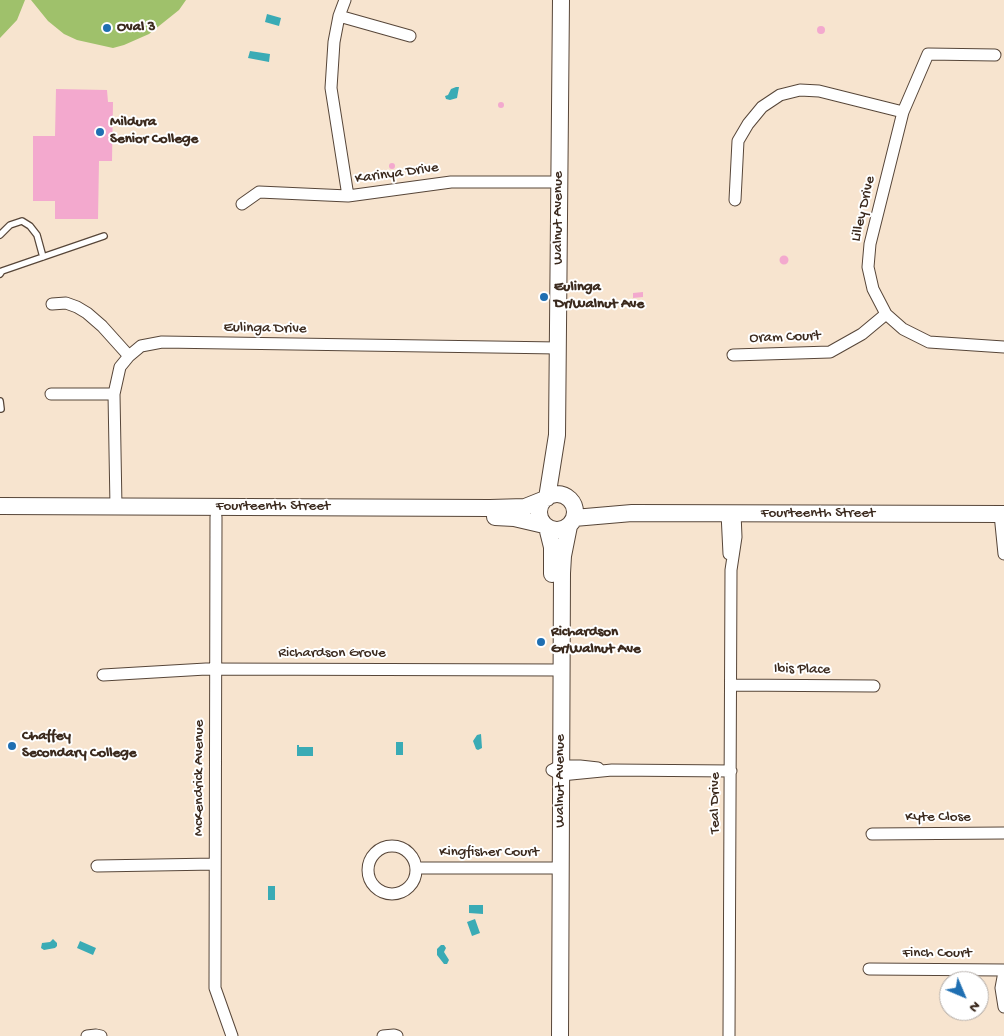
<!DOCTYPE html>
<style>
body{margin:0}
#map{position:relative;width:1004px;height:1036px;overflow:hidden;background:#f7e4cf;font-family:"Gochi Hand",sans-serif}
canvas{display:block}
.north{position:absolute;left:939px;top:971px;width:50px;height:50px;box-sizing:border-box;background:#fff;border:1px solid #b1aaa5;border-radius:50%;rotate:135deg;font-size:14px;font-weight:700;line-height:20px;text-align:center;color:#3b2a1e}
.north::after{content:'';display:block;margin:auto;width:18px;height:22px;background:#1f6fb2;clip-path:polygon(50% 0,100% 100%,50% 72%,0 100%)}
</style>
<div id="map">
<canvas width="1004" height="1036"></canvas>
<div class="north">N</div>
</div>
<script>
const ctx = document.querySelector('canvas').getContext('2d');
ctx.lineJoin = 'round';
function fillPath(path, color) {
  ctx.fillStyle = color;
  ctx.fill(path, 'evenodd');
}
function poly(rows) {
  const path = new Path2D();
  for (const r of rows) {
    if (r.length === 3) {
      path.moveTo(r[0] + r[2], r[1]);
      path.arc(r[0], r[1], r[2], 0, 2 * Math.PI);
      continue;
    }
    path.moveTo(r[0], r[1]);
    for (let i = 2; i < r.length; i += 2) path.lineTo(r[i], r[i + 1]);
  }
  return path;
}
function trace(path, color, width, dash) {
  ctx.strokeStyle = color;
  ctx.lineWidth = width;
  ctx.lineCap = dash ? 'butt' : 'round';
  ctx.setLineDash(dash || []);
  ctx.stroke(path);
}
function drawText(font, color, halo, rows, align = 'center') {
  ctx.font = font + ' "Gochi Hand",sans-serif';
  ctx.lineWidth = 4;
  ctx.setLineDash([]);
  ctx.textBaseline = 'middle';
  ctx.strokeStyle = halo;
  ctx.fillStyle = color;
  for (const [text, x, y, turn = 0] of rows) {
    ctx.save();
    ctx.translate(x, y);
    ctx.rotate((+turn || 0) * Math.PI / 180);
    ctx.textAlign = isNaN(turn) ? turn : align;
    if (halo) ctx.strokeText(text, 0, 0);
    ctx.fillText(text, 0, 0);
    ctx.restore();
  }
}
fillPath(poly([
 [0,0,25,0,17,20,0,38],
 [31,0,186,0,179,10,149,34,124,45,113,48,77,40,64,34,48,21]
]), '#9fc16b');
fillPath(poly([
 [267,14,281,18,279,26,265,22],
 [250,51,270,54,269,62,248,58],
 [456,87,459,87,457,98,450,100,446,99,445,96,448,95,451,89],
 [481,734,482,748,478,750,476,749,473,741,477,735],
 [396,742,403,742,403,755,396,755],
 [297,745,299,745,299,747,313,747,313,756,297,756],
 [268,886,275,886,275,900,268,900],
 [469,905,483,905,483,914,469,913],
 [475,919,480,933,472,936,467,922],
 [53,939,57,943,57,946,55,948,44,950,41,948,42,943,50,942],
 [80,941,96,948,93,955,77,948],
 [441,945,444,945,446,948,444,952,449,960,447,964,444,964,437,955,437,949]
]), '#3aabb5');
fillPath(poly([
 [821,30,4],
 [56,89,107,90,108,102,113,102,112,161,99,161,98,219,55,219,55,201,33,201,33,136,55,136],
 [501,105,3],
 [392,166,3],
 [784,260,4.5],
 [643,292,643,297,633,298,633,293]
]), '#f3a9ce');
const lane = poly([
 [0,235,10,225,22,221,30,226,37,235,43,257],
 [0,274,2,271,104,236],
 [0,401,1,409]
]);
const street = poly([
 [345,0,339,16,334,42,331,88,348,196],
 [339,16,410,36],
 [995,55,928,54,903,112,870,244,868,267,873,289,886,314,903,329,929,342,1004,347],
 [735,200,738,141,748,124,762,107,780,95,800,90,819,91,903,112],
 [242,204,259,192,348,196,451,182,559,182],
 [52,304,66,303,77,307,87,313,102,326,129,356],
 [733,355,830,352,862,334,886,314],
 [51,394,114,394],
 [116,507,114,394,120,367,129,356,141,346,162,342,558,348],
 [727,513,729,554],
 [1000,514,1004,554],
 [216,517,215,988,232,1036],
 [103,675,206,669,562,670],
 [731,685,874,686],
 [554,769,561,766,580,766,598,768],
 [552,770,561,775,612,770,731,771],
 [872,834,1004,833],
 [392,870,24],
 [97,866,215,864],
 [416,868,561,868],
 [869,969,1004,970],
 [1004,972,1001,988,1004,1007],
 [87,1036,96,1035,101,1036],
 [383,1036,394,1035,397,1036],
 [729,1036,731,570,736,537,735,513]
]);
const secondary = poly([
 [557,512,18],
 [547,498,557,435,561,0],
 [0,506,490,508,525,507,545,499],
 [495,517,514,518,544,525],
 [574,518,632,513,1004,514],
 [547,527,552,547,552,574],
 [560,1036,562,573,563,556,569,526]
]);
trace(lane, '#574639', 8);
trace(street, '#574639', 13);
trace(secondary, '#574639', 18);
trace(lane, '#fff', 5.5);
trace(street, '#fff', 11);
trace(secondary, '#fff', 16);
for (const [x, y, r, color] of [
 [107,28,5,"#1f6fb2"],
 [100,132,5,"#1f6fb2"],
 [544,297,5,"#1f6fb2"],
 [541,642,5,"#1f6fb2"],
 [12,746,5,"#1f6fb2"]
]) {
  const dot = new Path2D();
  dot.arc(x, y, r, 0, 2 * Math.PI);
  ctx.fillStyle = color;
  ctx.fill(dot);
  trace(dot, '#fff', 2);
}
drawText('bold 15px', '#3b2a1e', '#fff', [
 ["Oval 3",117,28],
 ["Mildura",110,123],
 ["Senior College",110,140],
 ["Eulinga",554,288],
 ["Dr/Walnut Ave",554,305],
 ["Richardson",551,633],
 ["Gr/Walnut Ave",551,650],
 ["Chaffey",22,737],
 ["Secondary College",22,754]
], 'left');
drawText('15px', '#3b2a1e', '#fff', [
 ["Karinya Drive",397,174,-8],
 ["Lilley Drive",864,209,-77],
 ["Walnut Avenue",559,218,-90],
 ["Eulinga Drive",265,329,1],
 ["Oram Court",785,338,-2],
 ["Fourteenth Street",273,507],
 ["Fourteenth Street",818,514],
 ["Richardson Grove",332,654],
 ["Ibis Place",802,670,1],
 ["McKendrick Avenue",200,778,-90],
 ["Walnut Avenue",561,781,-90],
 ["Teal Drive",716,803,-90],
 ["Kyte Close",938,818],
 ["Kingfisher Court",489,853],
 ["Finch Court",937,954]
]);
</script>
